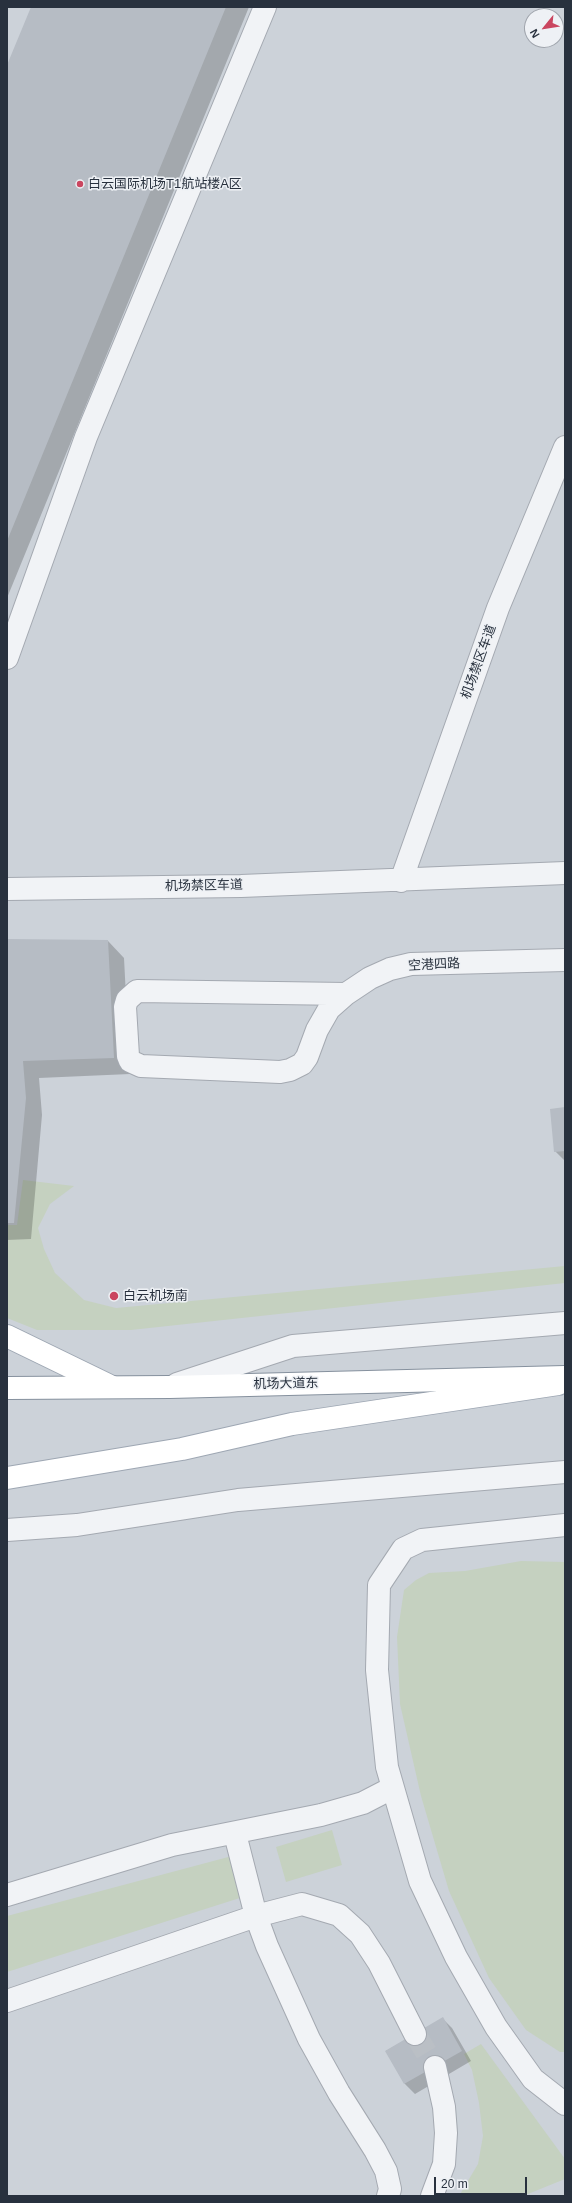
<!DOCTYPE html>
<meta charset="utf-8">
<style>
body{margin:0}
#map{position:relative;width:572px;height:2203px;overflow:hidden;background:#dee2e7;font-family:Helvetica,sans-serif}
canvas{display:block}
.frame{position:absolute;inset:0;border:8px solid #28313e;pointer-events:none}
.north{position:absolute;left:524px;top:8px;width:40px;height:40px;box-sizing:border-box;background:#eef1f5;border:1px solid #9fa4ac;border-radius:50%;rotate:240deg;font-size:11px;font-weight:700;line-height:16px;text-align:center;color:#28313e}
.north::after{content:'';display:block;margin:auto;width:14px;height:18px;background:#ca4660;clip-path:polygon(50% 0,100% 100%,50% 72%,0 100%)}
.scale{position:absolute;left:434px;top:2177px;width:93px;height:18px;box-sizing:border-box;border:2px solid #28313e;border-top:0;padding-left:5px;font-size:12px;line-height:14px;white-space:nowrap;color:#28313e;-webkit-text-stroke:3px #eef1f5;paint-order:stroke}
</style>
<div id="map">
<canvas width="572" height="2203"></canvas>
<div class="frame"></div>
<div class="north">N</div>
<div class="scale">20 m</div>
</div>
<script>
const ctx = document.querySelector('canvas').getContext('2d');
ctx.lineJoin = 'round';
function fillPath(path, color) {
  ctx.fillStyle = color;
  ctx.fill(path, 'evenodd');
}
function poly(rows) {
  const path = new Path2D();
  for (const r of rows) {
    path.moveTo(r[0], r[1]);
    for (let i = 2; i < r.length; i += 2) path.lineTo(r[i], r[i + 1]);
  }
  return path;
}
function trace(path, color, width, dash) {
  ctx.strokeStyle = color;
  ctx.lineWidth = width;
  ctx.lineCap = dash ? 'butt' : 'round';
  ctx.setLineDash(dash || []);
  ctx.stroke(path);
}
function drawText(font, color, halo, rows, align = 'center') {
  ctx.font = font + ' Helvetica,"Noto Sans SC",sans-serif';
  ctx.lineWidth = 3;
  ctx.setLineDash([]);
  ctx.textBaseline = 'middle';
  ctx.strokeStyle = halo;
  ctx.fillStyle = color;
  for (const [text, x, y, turn = 0] of rows) {
    ctx.save();
    ctx.translate(x, y);
    ctx.rotate((+turn || 0) * Math.PI / 180);
    ctx.textAlign = isNaN(turn) ? turn : align;
    if (halo) ctx.strokeText(text, 0, 0);
    ctx.fillText(text, 0, 0);
    ctx.restore();
  }
}
fillPath(poly([
 [7,7,565,7,565,2196,7,2196],
 [532,16,556,16,556,40,532,40]
]), '#ccd2d9');
fillPath(poly([
 [23,1180,74,1186,50,1204,38,1228,44,1249,55,1273,84,1300,116,1308,565,1266,565,1283,131,1330,37,1330,7,1318,7,1225,17,1225],
 [521,1561,565,1562,565,2052,560,2052,526,2030,489,1978,449,1891,421,1796,400,1704,397,1637,404,1590,416,1580,429,1573,465,1571],
 [332,1830,342,1865,286,1882,276,1847],
 [232,1856,243,1897,7,1972,7,1916],
 [481,2044,565,2159,565,2179,523,2196,459,2196,478,2164,483,2136,479,2103,472,2070,464,2054]
]), '#c5d1c0');
fillPath(poly([
 [32,7,249,7,7,598,7,68],
 [7,940,108,941,124,958,130,1074,39,1078,42,1115,31,1239,7,1240],
 [565,1108,565,1161,555,1151],
 [443,2019,452,2028,471,2061,415,2094,405,2084,386,2051]
]), '#0003');
fillPath(poly([
 [31,7,226,7,7,541,7,65],
 [7,939,108,940,114,1058,23,1061,26,1098,14,1223,7,1223],
 [565,1107,565,1151,554,1152,550,1109],
 [443,2017,462,2051,404,2084,385,2051]
]), '#b6bcc4');
trace(poly([
 [415,2034,435,2067]
]), '#babfc5', 22, [22, 11]);
const minor = poly([
 [7,658,86,437,265,7],
 [401,881,498,608,565,447],
 [7,889,241,886,565,873],
 [346,994,137,991,127,1000,125,1007,128,1056,130,1061,141,1066,280,1072,290,1070,302,1064,307,1057,317,1030,329,1009,346,994,370,978,390,969,411,964,565,960],
 [177,1384,293,1346,565,1323],
 [565,1525,422,1540,403,1549,379,1585,377,1670,387,1767,420,1881,456,1957,496,2027,533,2079,565,2104],
 [7,1530,77,1525,238,1500,565,1472],
 [235,1834,256,1916,267,1946,309,2039,339,2093,375,2150,386,2171,390,2189,388,2196],
 [7,1895,172,1845,321,1815,363,1803,392,1788],
 [7,2001,256,1916,302,1904,339,1915,360,1934,379,1963,415,2034],
 [432,2196,444,2164,446,2133,444,2107,435,2067]
]);
const major = poly([
 [7,1336,112,1387],
 [7,1478,182,1449,292,1424,558,1384]
]);
const highway = poly([
 [7,1388,170,1387,565,1377]
]);
trace(minor, '#a4a9b1', 24);
trace(major, '#9ea7b3', 24);
trace(highway, '#86919e', 24);
trace(minor, '#f1f3f6', 22);
trace(major, '#fff', 22);
trace(highway, '#fff', 22);
for (const [x, y, r, color] of [
 [80,184,4,"#ca4660"],
 [114,1296,5,"#ca4660"]
]) {
  const dot = new Path2D();
  dot.arc(x, y, r, 0, 2 * Math.PI);
  ctx.fillStyle = color;
  ctx.fill(dot);
  trace(dot, '#eef1f5', 1.5);
}
drawText('13px', '#28313e', '#eef1f5', [
 ["白云国际机场T1航站楼A区",88,184],
 ["白云机场南",123,1296]
], 'left');
drawText('13px', '#28313e', '#eef1f5', [
 ["机场禁区车道",479,662,-70],
 ["机场禁区车道",204,886,-1],
 ["空港四路",434,965,-3],
 ["机场大道东",286,1384,-1]
]);
</script>
